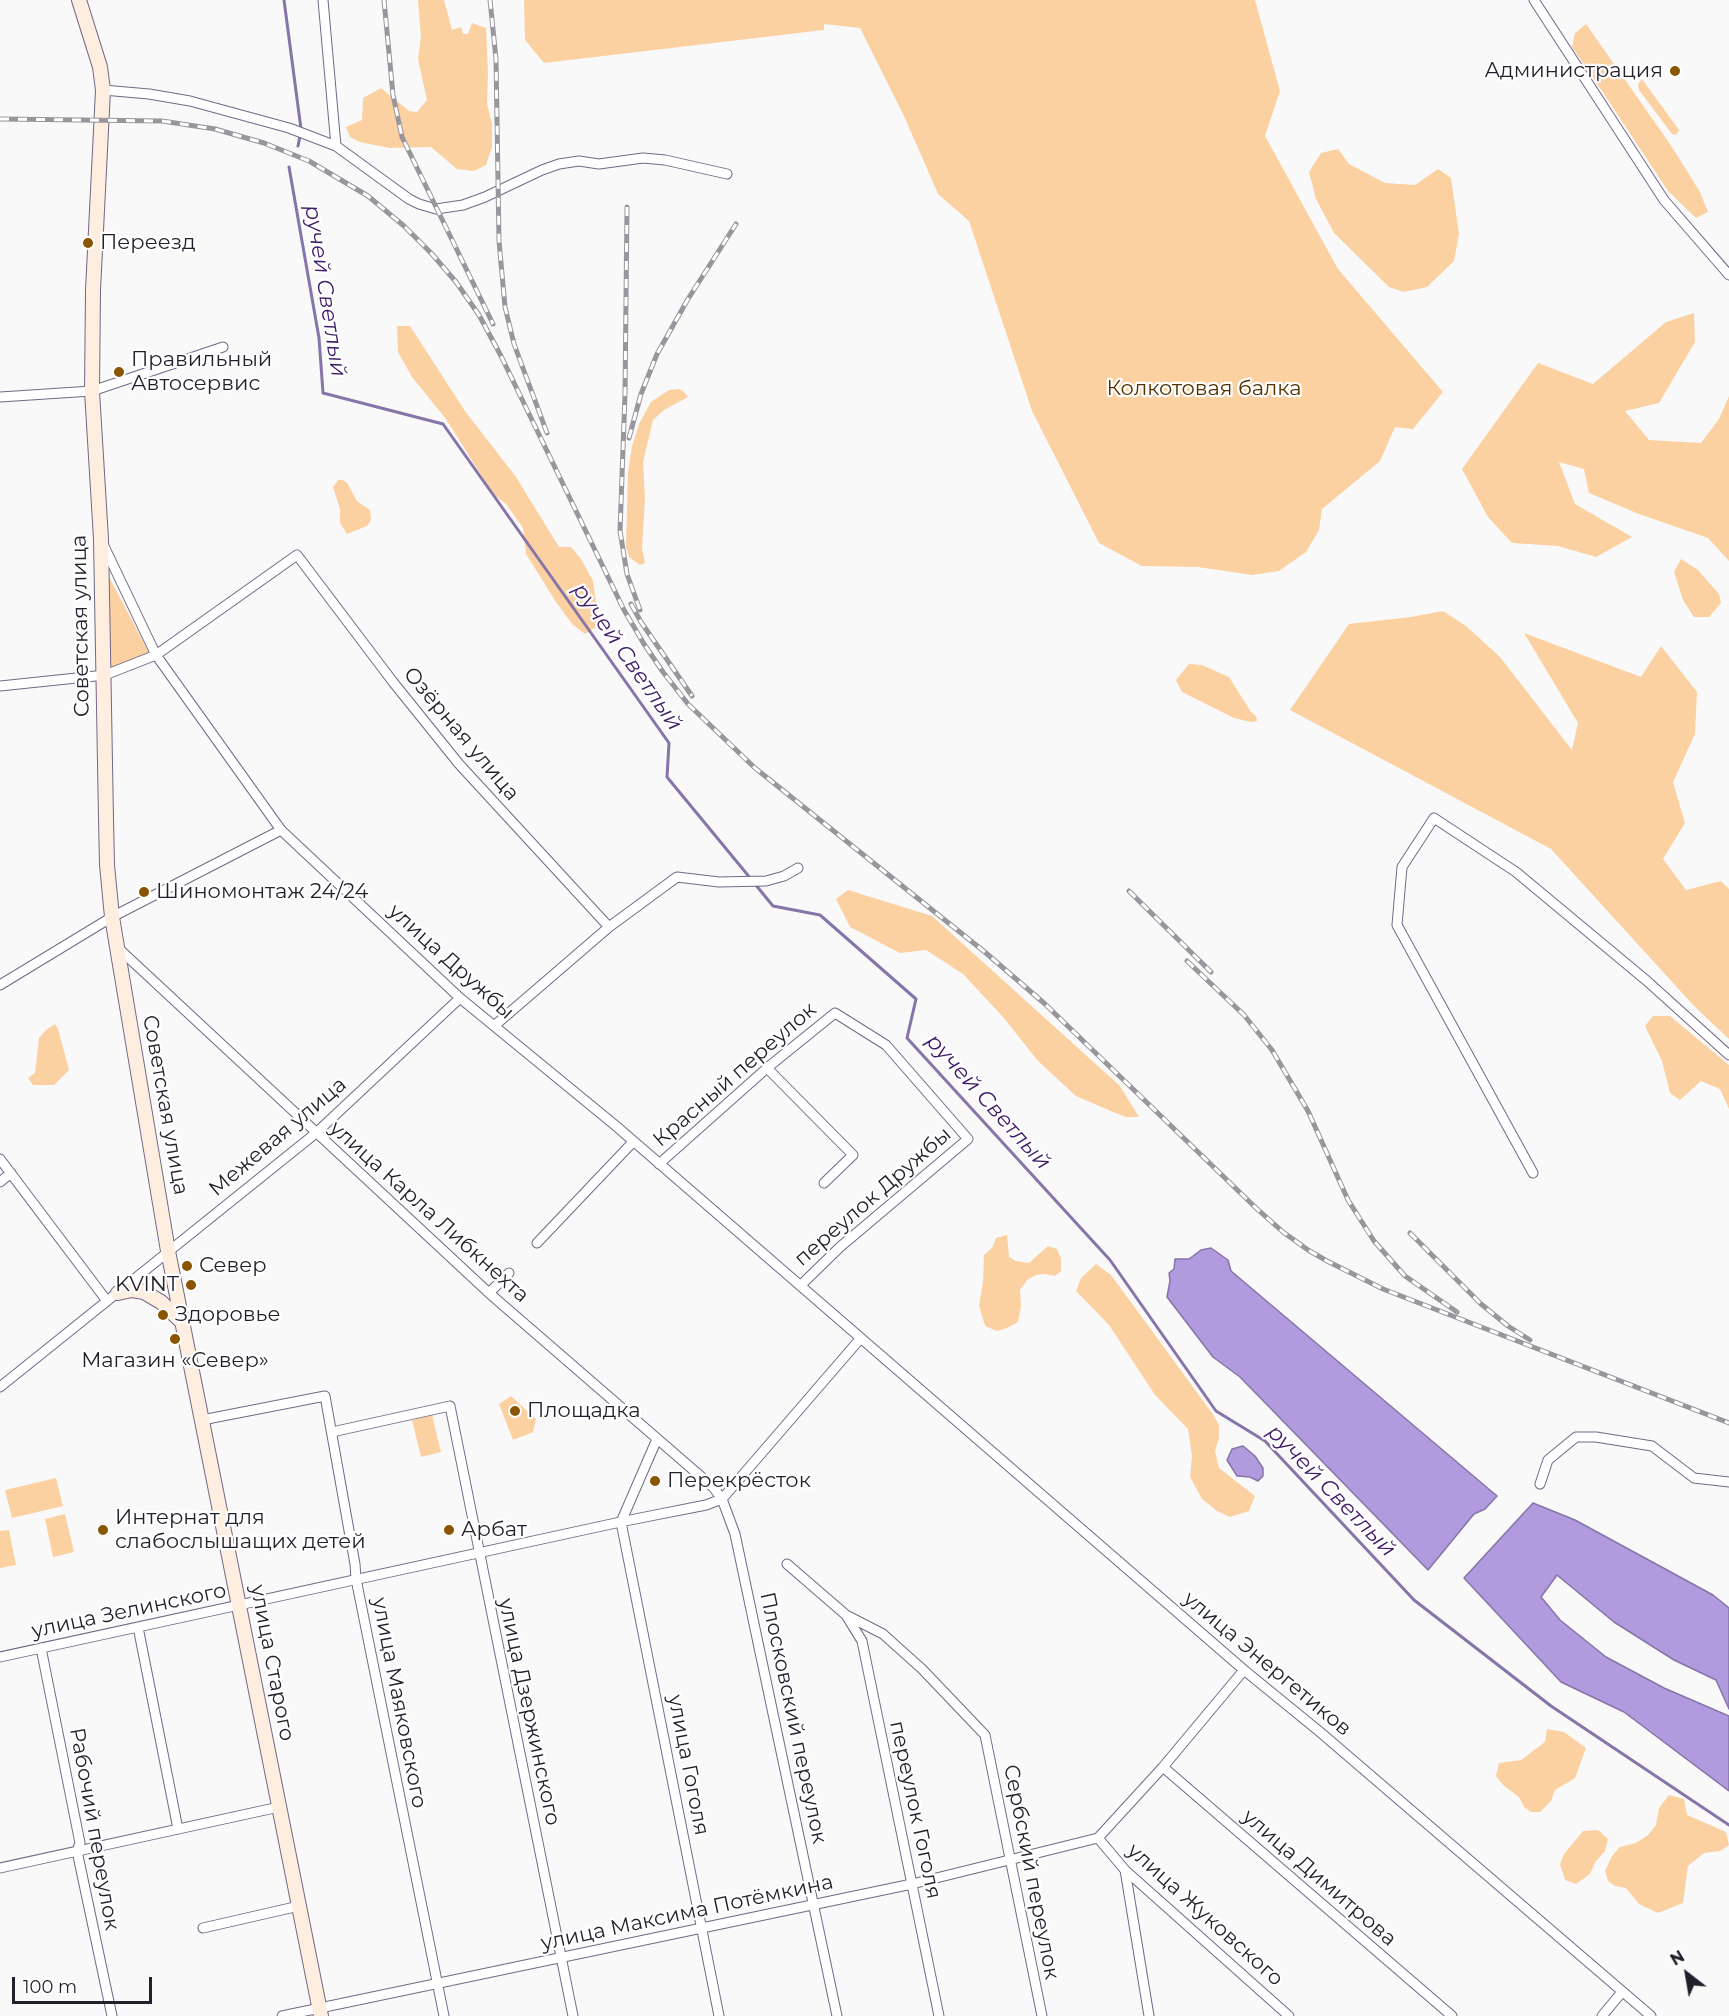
<!DOCTYPE html>
<meta charset="utf-8">
<style>
body{margin:0}
#map{position:relative;width:1729px;height:2016px;overflow:hidden;background:#f9f9f9;font-family:Montserrat,sans-serif}
canvas{display:block}
.north{position:absolute;left:1657px;top:1944px;width:60px;height:60px;-webkit-text-stroke:4px #fff;paint-order:stroke;rotate:329deg;font-size:16px;font-weight:700;line-height:24px;text-align:center;color:#231f2c}
.north::after{content:'';display:block;margin:auto;width:21px;height:27px;background:#231f2c;clip-path:polygon(50% 0,100% 100%,50% 72%,0 100%)}
.scale{position:absolute;left:12px;top:1977px;width:140px;height:27px;box-sizing:border-box;border:3px solid #231f2c;border-top:0;padding-left:8px;font-size:18px;line-height:21px;white-space:nowrap;color:#231f2c;-webkit-text-stroke:4px #fff;paint-order:stroke}
</style>
<div id="map">
<canvas width="1729" height="2016"></canvas>
<div class="north">N</div>
<div class="scale">100 m</div>
</div>
<script>
const ctx = document.querySelector('canvas').getContext('2d');
ctx.lineJoin = 'round';
function fillPath(path, color) {
  ctx.fillStyle = color;
  ctx.fill(path, 'evenodd');
}
function poly(rows) {
  const path = new Path2D();
  for (const r of rows) {
    path.moveTo(r[0], r[1]);
    for (let i = 2; i < r.length; i += 2) path.lineTo(r[i], r[i + 1]);
  }
  return path;
}
function trace(path, color, width, dash) {
  ctx.strokeStyle = color;
  ctx.lineWidth = width;
  ctx.lineCap = dash ? 'butt' : 'round';
  ctx.setLineDash(dash || []);
  ctx.stroke(path);
}
function drawText(font, color, halo, rows, align = 'center') {
  ctx.font = font + ' Montserrat,sans-serif';
  ctx.lineWidth = 4.5;
  ctx.setLineDash([]);
  ctx.textBaseline = 'middle';
  ctx.strokeStyle = halo;
  ctx.fillStyle = color;
  for (const [text, x, y, turn = 0] of rows) {
    ctx.save();
    ctx.translate(x, y);
    ctx.rotate((+turn || 0) * Math.PI / 180);
    ctx.textAlign = isNaN(turn) ? turn : align;
    if (halo) ctx.strokeText(text, 0, 0);
    ctx.fillText(text, 0, 0);
    ctx.restore();
  }
}
fillPath(poly([
 [418,0,444,0,452,30,461,27,463,34,468,34,472,23,486,28,488,72,487,104,492,124,492,147,486,165,474,171,457,169,431,147,390,148,360,142,350,137,346,127,362,120,363,98,381,88,409,111,417,112,427,100,418,59,421,37],
 [524,0,1255,0,1280,91,1265,136,1338,269,1443,392,1413,429,1395,427,1380,461,1322,509,1319,530,1306,552,1279,571,1252,575,1198,567,1142,566,1099,543,1032,411,969,221,938,194,904,116,860,28,824,24,824,30,544,63,525,40],
 [1586,24,1672,147,1700,192,1708,212,1696,218,1668,191,1594,79,1572,47,1575,33],
 [1642,79,1679,130,1676,135,1672,134,1639,90,1638,84],
 [1338,149,1349,164,1385,183,1415,185,1438,169,1451,178,1459,234,1454,261,1427,287,1404,292,1389,287,1334,233,1316,199,1309,172,1321,153],
 [1694,313,1695,342,1659,403,1625,411,1649,440,1701,443,1719,419,1729,396,1729,561,1708,538,1639,514,1589,493,1584,469,1559,462,1575,504,1632,537,1596,557,1558,546,1512,543,1488,517,1462,469,1538,363,1593,384,1666,322],
 [397,326,410,326,465,411,516,477,559,547,571,547,581,559,593,581,596,602,596,627,585,634,572,624,556,602,526,554,523,528,506,504,493,494,446,419,412,377,398,352],
 [679,389,683,391,688,397,664,410,653,420,643,462,645,499,642,548,645,563,640,565,629,557,626,547,628,472,632,446,639,424,651,402,669,390],
 [338,480,343,480,347,483,357,501,370,510,371,520,367,526,347,534,340,523,340,509,333,487],
 [1681,559,1698,570,1719,594,1721,603,1709,617,1694,617,1683,600,1674,572],
 [106,571,149,653,109,668],
 [1443,611,1466,626,1500,657,1572,750,1578,723,1524,633,1641,677,1661,646,1697,692,1695,734,1673,782,1685,823,1663,859,1686,890,1721,881,1729,889,1729,1039,1695,1007,1551,849,1290,710,1349,624,1411,617],
 [1189,664,1202,665,1229,677,1251,712,1256,716,1257,721,1251,722,1234,718,1182,692,1176,680],
 [848,890,932,916,1120,1086,1139,1117,1126,1117,1113,1112,1076,1096,1038,1061,1003,1017,963,974,926,950,900,953,850,927,836,899],
 [1653,1016,1670,1016,1729,1065,1729,1109,1720,1089,1701,1081,1680,1100,1670,1093,1662,1061,1645,1026],
 [55,1024,58,1029,69,1070,54,1085,33,1085,28,1078,35,1073,39,1038,46,1030],
 [1007,1235,1009,1257,1016,1261,1029,1263,1048,1246,1057,1249,1061,1258,1061,1271,1055,1276,1045,1274,1036,1275,1027,1280,1020,1290,1021,1307,1018,1322,1007,1328,997,1331,985,1326,979,1306,983,1282,984,1255,992,1248,996,1238],
 [1096,1264,1111,1275,1212,1413,1219,1425,1219,1438,1215,1451,1219,1468,1255,1496,1249,1511,1230,1517,1217,1511,1202,1499,1190,1477,1192,1456,1188,1429,1155,1395,1109,1325,1076,1291,1081,1278],
 [511,1396,536,1419,533,1432,513,1440,499,1404],
 [432,1415,441,1452,421,1457,412,1420],
 [56,1478,63,1506,12,1518,5,1490],
 [65,1514,74,1552,53,1557,45,1519],
 [9,1530,16,1565,0,1568,0,1531],
 [1547,1729,1564,1732,1586,1748,1575,1778,1555,1790,1551,1801,1540,1812,1531,1812,1524,1807,1519,1797,1503,1785,1496,1776,1499,1763,1521,1760,1545,1742],
 [1669,1795,1684,1799,1687,1815,1726,1832,1729,1845,1720,1851,1704,1853,1688,1866,1683,1903,1658,1913,1639,1904,1626,1888,1615,1886,1608,1881,1605,1871,1612,1856,1620,1847,1636,1843,1648,1835,1656,1825,1659,1808],
 [1598,1830,1608,1839,1605,1851,1596,1861,1590,1874,1576,1884,1565,1880,1560,1864,1564,1854,1583,1831]
]), '#fcd1a2');
const water = poly([
 [1211,1248,1228,1260,1231,1271,1497,1496,1485,1509,1474,1514,1428,1570,1240,1377,1213,1357,1167,1297,1170,1281,1169,1273,1174,1269,1175,1259,1189,1259,1201,1250,1211,1248],
 [1243,1446,1255,1456,1263,1468,1263,1476,1258,1481,1250,1477,1237,1476,1227,1460,1232,1449,1243,1446],
 [1533,1503,1575,1520,1713,1595,1729,1608,1729,1709,1716,1680,1674,1660,1614,1622,1557,1575,1541,1597,1560,1620,1606,1657,1664,1688,1729,1716,1729,1791,1624,1712,1561,1682,1464,1578,1533,1503]
]);
fillPath(water, '#b19add');
trace(water, '#8675a8', 1.5);
trace(poly([
 [284,0,301,129],
 [298,146,300,136],
 [289,167,319,338,323,393,443,424,669,743,667,777,751,879],
 [755,884,773,906,820,915,916,999,907,1038,1110,1260,1216,1411,1265,1441,1414,1600,1551,1706,1729,1825]
]), '#8675a8', 3);
const street = poly([
 [323,0,336,146],
 [1534,0,1664,200,1729,275],
 [103,90,149,94,190,101,289,128,336,146,409,199,419,204,436,209,463,205,485,197,542,170,559,164,579,161,599,164,643,158,665,160,727,174],
 [0,397,92,391,223,347],
 [103,544,156,655,281,830,460,998,616,1126,1244,1670,1320,1732,1651,2016],
 [0,686,105,675,156,655,297,555,393,682,459,764,609,927],
 [117,947,489,1293,713,1487,722,1499,735,1534,837,2016],
 [0,985,112,917,281,830],
 [494,1026,609,927,677,877,719,882,766,881,784,876,798,868],
 [767,1068,853,1155,824,1183],
 [0,1159,107,1301],
 [659,1164,767,1068,835,1013,886,1045,968,1139,840,1247,801,1285],
 [1533,1173,1397,925,1402,867,1434,818,1516,872,1647,981,1729,1055],
 [0,1182,11,1173],
 [537,1243,633,1142],
 [489,1293,509,1273],
 [0,1387,316,1133,460,998],
 [202,1420,325,1396,355,1564,356,1579,444,2016],
 [332,1432,450,1406,573,2016],
 [657,1439,621,1522,719,2016],
 [1540,1484,1548,1460,1576,1437,1596,1437,1652,1446,1694,1478,1729,1482],
 [787,1564,846,1615,883,1634,922,1669,985,1735,1042,2016],
 [846,1615,862,1641,939,2016],
 [138,1627,178,1829],
 [41,1648,80,1843,77,1851,112,2016],
 [0,1657,625,1521,706,1505,722,1499,860,1339],
 [1163,1767,1452,2016],
 [1098,1838,1125,1870,1289,2016],
 [1098,1838,1163,1767,1244,1670],
 [0,1868,279,1807],
 [1125,1870,1149,2016],
 [203,1928,299,1906],
 [282,2016,912,1884,1098,1838],
 [1602,2016,1622,1992]
]);
const secondary = poly([
 [79,0,100,67,103,90,93,290,92,391,101,539,106,819,107,865,112,917,168,1251,321,2016],
 [118,1293,132,1290,144,1292,161,1302,182,1322]
]);
trace(street, '#726887', 11);
trace(secondary, '#726887', 16);
trace(street, '#fff', 9);
trace(secondary, '#fdeedf', 14);
const rail = poly([
 [384,0,393,95,402,137,493,324],
 [490,0,496,59,499,241,505,307,514,344,547,433],
 [0,119,162,121,215,129,264,143,309,161,368,196,404,226,432,254,456,282,479,315,501,356,624,610,644,644,663,672,688,704,755,768,986,953,1045,1004,1256,1208,1283,1232,1308,1250,1327,1261,1383,1289,1729,1423],
 [627,207,625,394,620,531,627,574,640,610],
 [629,438,641,394,657,354,688,299,736,224],
 [631,604,641,622,692,696],
 [1129,891,1211,972],
 [1187,961,1244,1015,1272,1050,1308,1111,1348,1200,1374,1241,1405,1276,1457,1312],
 [1410,1233,1481,1304,1508,1326,1530,1340]
]);
trace(rail, '#98969c', 5);
trace(rail, '#fff', 3, [9]);
for (const [x, y, r, color] of [
 [1675,71,6,"#895500"],
 [88,243,6,"#895500"],
 [119,372,6,"#895500"],
 [144,892,6,"#895500"],
 [187,1266,6,"#895500"],
 [191,1285,6,"#895500"],
 [163,1315,6,"#895500"],
 [175,1339,6,"#895500"],
 [515,1411,6,"#895500"],
 [655,1481,6,"#895500"],
 [103,1530,6,"#895500"],
 [449,1530,6,"#895500"]
]) {
  const dot = new Path2D();
  dot.arc(x, y, r, 0, 2 * Math.PI);
  ctx.fillStyle = color;
  ctx.fill(dot);
  trace(dot, '#fff', 2);
}
drawText('21px', '#231f2c', '#fff', [
 ["Администрация",1663,71,"right"],
 ["Переезд",100,243],
 ["Правильный",131,360],
 ["Автосервис",131,384],
 ["Шиномонтаж 24/24",156,892],
 ["Север",199,1266],
 ["KVINT",179,1285,"right"],
 ["Здоровье",175,1315],
 ["Магазин «Север»",175,1361,"center"],
 ["Площадка",527,1411],
 ["Перекрёсток",667,1481],
 ["Интернат для",115,1518],
 ["слабослышащих детей",115,1542],
 ["Арбат",461,1530]
], 'left');
drawText('21px', '#533200', '#fff', [
 ["Колкотовая балка",1204,389]
]);
drawText('21px', '#231f2c', '#fff', [
 ["Советская улица",81,626,-91],
 ["Озёрная улица",461,734,50],
 ["улица Дружбы",451,962,42],
 ["Красный переулок",735,1075,-41],
 ["Советская улица",165,1105,80],
 ["Межевая улица",278,1137,-40],
 ["переулок Дружбы",873,1197,-41],
 ["улица Карла Либкнехта",429,1212,42],
 ["улица Зелинского",129,1611,-12],
 ["улица Старого",272,1663,79],
 ["улица Энергетиков",1267,1664,40],
 ["улица Маяковского",399,1703,79],
 ["улица Дзержинского",529,1712,78],
 ["Плосковский переулок",793,1718,78],
 ["улица Гоголя",688,1765,79],
 ["переулок Гоголя",915,1810,78],
 ["Рабочий переулок",94,1829,80],
 ["Сербский переулок",1031,1872,79],
 ["улица Димитрова",1319,1878,41],
 ["улица Максима Потёмкина",687,1913,-12],
 ["улица Жуковского",1205,1915,42]
]);
drawText('italic 22px', '#401d6a', '#fff', [
 ["ручей Светлый",325,291,81],
 ["ручей Светлый",627,657,55],
 ["ручей Светлый",988,1102,48],
 ["ручей Светлый",1331,1491,46]
]);
</script>
